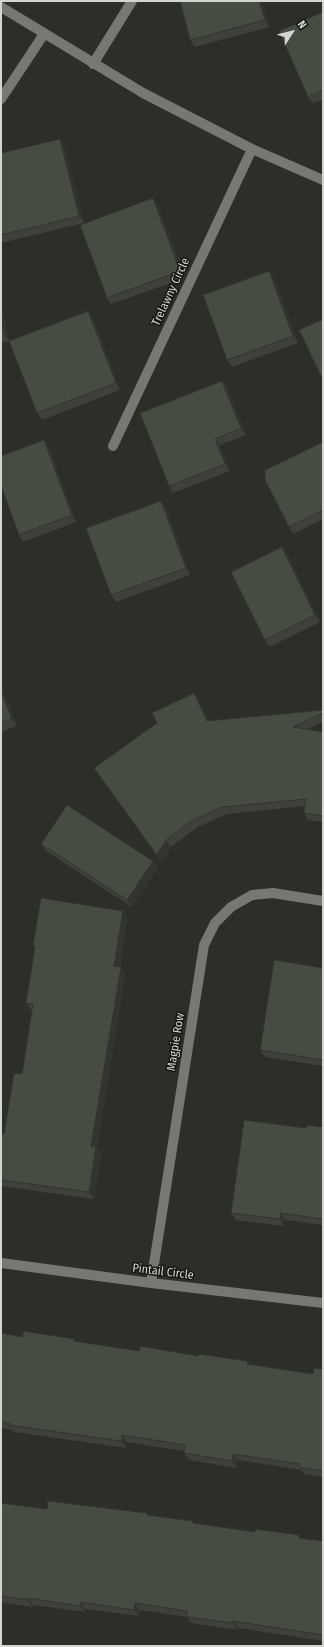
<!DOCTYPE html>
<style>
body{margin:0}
#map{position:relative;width:324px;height:1647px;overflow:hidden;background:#2b2f27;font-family:"Fira Sans Condensed",sans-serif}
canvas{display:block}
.frame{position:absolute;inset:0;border:2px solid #d2d5d0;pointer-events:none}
.north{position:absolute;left:272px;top:12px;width:40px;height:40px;-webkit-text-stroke:3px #141713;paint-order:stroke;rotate:54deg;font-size:11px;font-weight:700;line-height:16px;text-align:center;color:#d2d5d0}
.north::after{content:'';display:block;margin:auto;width:14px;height:18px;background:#d2d5d0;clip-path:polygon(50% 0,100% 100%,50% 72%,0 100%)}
</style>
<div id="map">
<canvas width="324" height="1647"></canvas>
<div class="frame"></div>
<div class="north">N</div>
</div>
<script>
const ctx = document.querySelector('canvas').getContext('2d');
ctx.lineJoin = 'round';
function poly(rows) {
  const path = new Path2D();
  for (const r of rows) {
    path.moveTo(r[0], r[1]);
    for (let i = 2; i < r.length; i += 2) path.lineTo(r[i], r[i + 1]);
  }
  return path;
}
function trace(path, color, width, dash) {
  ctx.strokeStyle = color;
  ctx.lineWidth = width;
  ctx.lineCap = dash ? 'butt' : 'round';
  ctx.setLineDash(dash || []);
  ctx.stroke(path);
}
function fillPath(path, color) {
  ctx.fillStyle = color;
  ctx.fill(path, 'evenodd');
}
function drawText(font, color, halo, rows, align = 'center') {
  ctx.font = font + ' "Fira Sans Condensed",sans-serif';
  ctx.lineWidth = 3;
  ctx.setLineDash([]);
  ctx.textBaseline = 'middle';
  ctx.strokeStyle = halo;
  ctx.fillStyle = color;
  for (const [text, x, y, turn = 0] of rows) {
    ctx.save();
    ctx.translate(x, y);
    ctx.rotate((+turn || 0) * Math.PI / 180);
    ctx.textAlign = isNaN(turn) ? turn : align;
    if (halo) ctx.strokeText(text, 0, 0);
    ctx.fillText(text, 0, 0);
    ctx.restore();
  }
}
trace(poly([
 [1,7,143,93,252,149,323,180],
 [93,64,132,1],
 [1,99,44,34],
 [113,446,252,149],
 [1,1263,151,1283,323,1303],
 [151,1283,204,945,215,923,231,907,252,895,273,893,323,901]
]), '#767874', 10);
fillPath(poly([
 [262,1,269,27,195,47,190,40],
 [323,12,323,99,313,104,308,97],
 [64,145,84,223,1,243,1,153],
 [158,205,185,278,111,304,107,298],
 [269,271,274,277,298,343,232,367,227,360],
 [1,307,9,341,1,343],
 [93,318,120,390,42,420,37,413],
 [222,381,227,387,246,435,220,445,230,471,173,493,169,486],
 [44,440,49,447,76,522,23,542,19,535],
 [323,442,323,519,293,534,289,527],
 [166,507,190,575,116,602,111,595],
 [282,547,287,554,320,622,269,647,265,640],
 [1,685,17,726,1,732],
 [199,700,209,721,323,710,323,722,307,729,323,732,323,822,308,820,304,813,305,806,227,814,198,827,171,847,161,862,94,768],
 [41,844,153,861,158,867,132,907,46,851],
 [123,911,127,917,120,967,125,974,97,1148,101,1154,94,1199,1,1186,1,1136,4,1134,22,1074,32,1010,31,1010,26,1003,35,948,33,945],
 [323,968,323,1066,265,1057,260,1050],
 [323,1127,323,1225,285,1220,284,1226,236,1220,231,1213,306,1128],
 [1,1333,23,1337,76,1341,139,1351,249,1364,313,1374,323,1369,323,1477,304,1474,301,1470,238,1460,237,1468,189,1460,184,1453,184,1451,126,1442,126,1448,14,1432,12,1430,1,1428],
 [1,1503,47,1509,147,1513,148,1515,193,1521,195,1524,323,1541,323,1641,238,1628,237,1630,191,1623,187,1617,140,1610,139,1616,85,1609,85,1612,33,1605,32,1607,1,1602]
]), '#3d413a');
fillPath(poly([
 [259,1,262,1,269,27,265,20],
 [60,139,64,145,84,223,79,216],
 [153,198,158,205,185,278,180,271],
 [269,271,274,277,298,343,293,336],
 [1,307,9,341,4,334,1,320],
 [88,311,93,318,120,390,116,383],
 [222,381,227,387,246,435,241,428],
 [215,439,220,445,230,471,225,464],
 [44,440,49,447,76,522,72,515],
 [161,501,166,507,190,575,186,568],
 [282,547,287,554,320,622,315,615],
 [1,685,17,726,12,719,1,691],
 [194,693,199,700,212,728,207,721],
 [166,840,171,847,161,862,157,855],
 [153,861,158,867,132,907,127,900],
 [123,911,127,917,119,973,114,966],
 [121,967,125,974,97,1148,101,1154,94,1199,89,1192,91,1146],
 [280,1213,285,1220,284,1226,280,1219],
 [122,1435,126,1442,126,1448,121,1441],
 [233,1454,238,1460,237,1468,232,1461],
 [28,1598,33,1605,32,1607,28,1600],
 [81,1602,85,1609,85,1612,80,1606],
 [135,1603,140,1610,139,1616,134,1610],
 [233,1621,238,1628,237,1630,233,1623]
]), '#32352f');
const building = poly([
 [180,1,259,1,265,20,190,40,180,1],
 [323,12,323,90,308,97,279,31,323,12],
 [60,139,79,216,1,235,1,153,60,139],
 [153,198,180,271,107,298,80,225,153,198],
 [269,271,293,336,227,360,203,295,269,271],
 [88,311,116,383,37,413,9,341,88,311],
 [323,319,323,380,299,330,323,319],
 [1,320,4,334,1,335,1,320],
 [222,381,241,428,215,439,225,464,169,486,140,413,222,381],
 [44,440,72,515,19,535,1,486,1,456,44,440],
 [323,442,323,510,289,527,265,480,265,470,323,442],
 [161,501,186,568,111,595,86,528,161,501],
 [282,547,315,615,265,640,231,572,282,547],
 [1,691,12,719,1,723,1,691],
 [194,693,207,721,323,710,323,713,293,727,323,732,323,816,304,813,306,799,222,807,193,820,166,840,157,855,94,768,157,723,152,713,194,693],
 [67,805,153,861,127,900,41,844,67,805],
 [41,898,123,911,114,966,121,967,91,1146,96,1147,89,1192,1,1180,1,1133,4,1134,14,1073,22,1074,33,1004,26,1003,35,946,33,945,41,898],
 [274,960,323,968,323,1060,260,1050,274,960],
 [244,1120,306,1128,307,1125,323,1127,323,1219,280,1213,280,1219,231,1213,244,1120],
 [23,1331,75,1339,74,1341,139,1351,140,1346,198,1356,199,1354,247,1361,247,1364,313,1374,314,1368,323,1369,323,1471,299,1467,300,1464,233,1454,232,1461,184,1453,185,1445,122,1435,121,1441,9,1425,10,1423,1,1422,1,1333,23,1337,23,1331],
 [48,1501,147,1513,147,1515,193,1521,193,1523,255,1532,255,1529,299,1535,299,1538,323,1541,323,1635,233,1621,233,1623,187,1617,187,1611,135,1603,134,1610,81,1602,80,1606,28,1598,28,1600,1,1596,1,1503,47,1509,48,1501]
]);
fillPath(building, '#474c43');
trace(building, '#32352f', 1);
drawText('12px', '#d2d5d0', '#141713', [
 ["Trelawny Circle",171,292,-65],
 ["Magpie Row",176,1042,-81],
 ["Pintail Circle",163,1272,7]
]);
</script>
